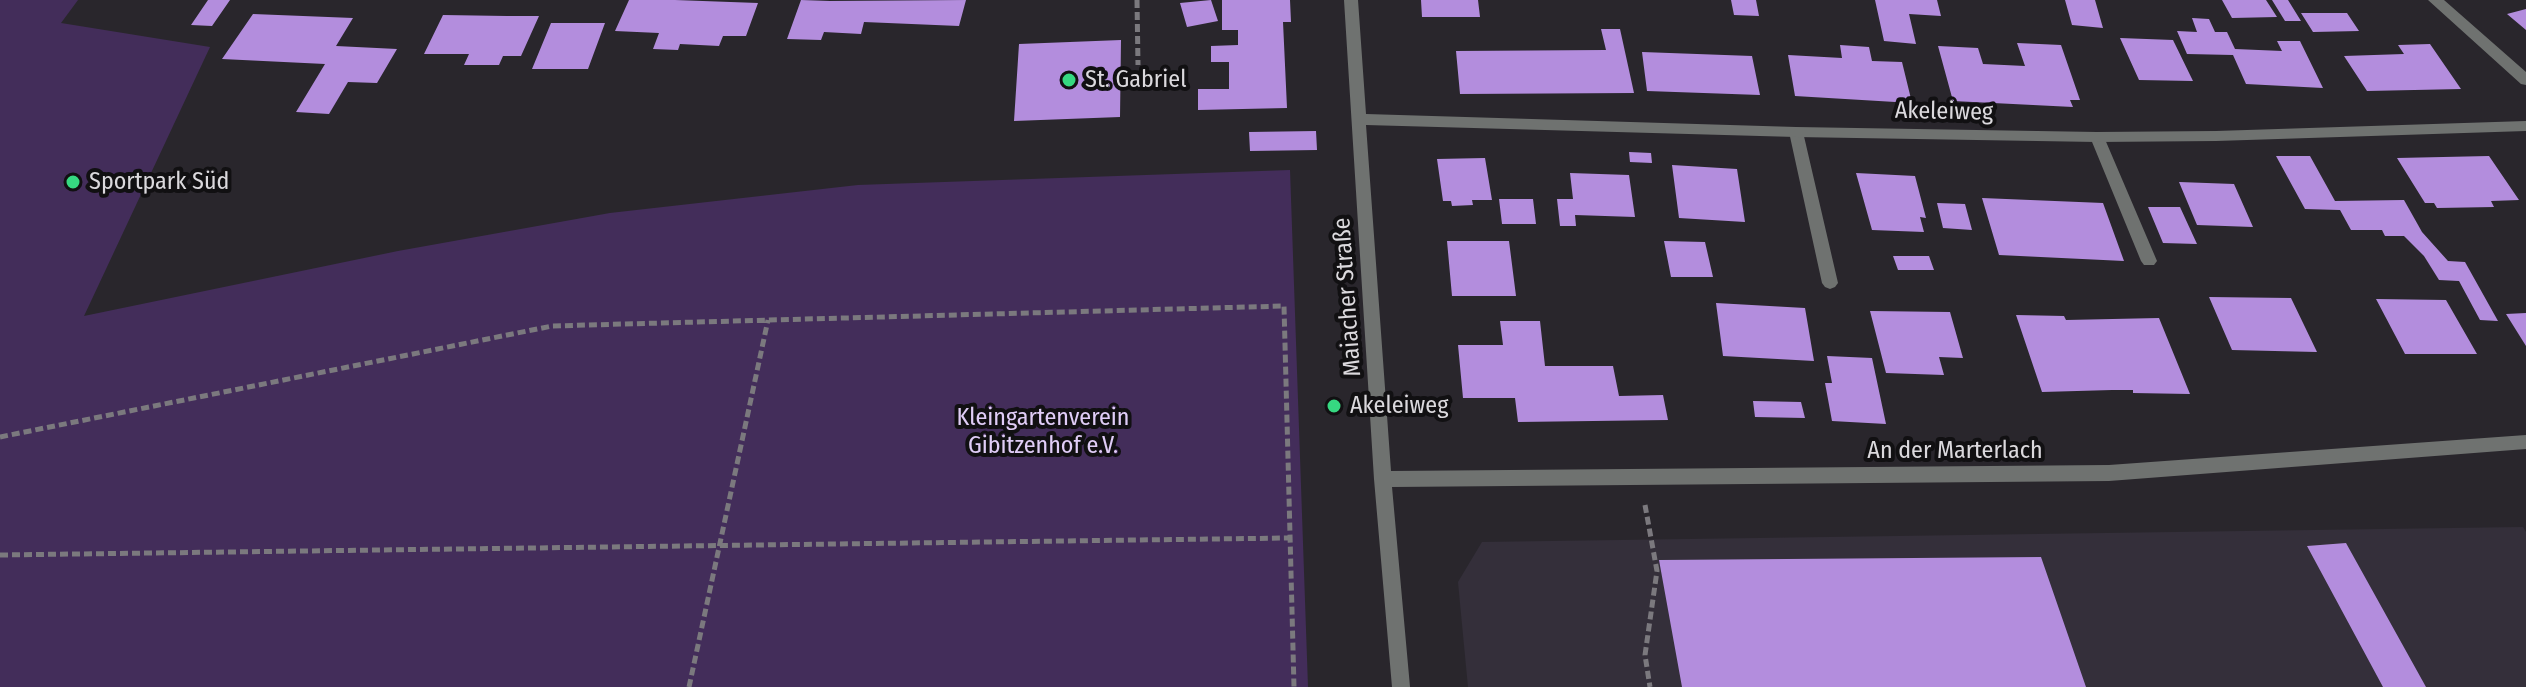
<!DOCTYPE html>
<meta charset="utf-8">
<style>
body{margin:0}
canvas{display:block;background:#29262c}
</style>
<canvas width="2526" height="687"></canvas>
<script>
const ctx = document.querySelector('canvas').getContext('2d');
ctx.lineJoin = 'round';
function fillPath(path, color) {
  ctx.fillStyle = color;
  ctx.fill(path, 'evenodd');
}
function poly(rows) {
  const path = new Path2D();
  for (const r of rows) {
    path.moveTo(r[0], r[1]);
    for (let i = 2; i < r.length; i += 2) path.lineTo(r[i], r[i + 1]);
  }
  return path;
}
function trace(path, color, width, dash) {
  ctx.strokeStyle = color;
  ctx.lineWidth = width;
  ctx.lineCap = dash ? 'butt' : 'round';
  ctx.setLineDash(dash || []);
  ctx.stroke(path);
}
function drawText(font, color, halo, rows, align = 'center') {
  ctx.font = font + ' "Fira Sans Condensed",sans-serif';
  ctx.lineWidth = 8;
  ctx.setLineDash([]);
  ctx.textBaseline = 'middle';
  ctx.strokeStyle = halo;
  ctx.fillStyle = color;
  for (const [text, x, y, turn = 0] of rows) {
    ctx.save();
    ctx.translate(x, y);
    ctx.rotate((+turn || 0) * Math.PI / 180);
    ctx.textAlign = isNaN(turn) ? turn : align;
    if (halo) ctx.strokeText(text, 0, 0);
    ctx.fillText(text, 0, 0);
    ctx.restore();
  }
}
fillPath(poly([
 [2523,527,2526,532,2526,687,1468,687,1458,582,1482,542]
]), '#342f3a');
fillPath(poly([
 [0,0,78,0,61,23,210,47,84,316,398,251,610,213,858,185,1290,170,1308,687,0,687]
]), '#432d5a');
fillPath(poly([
 [208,0,230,0,212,26,191,25],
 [629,0,675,0,758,3,746,36,723,36,719,46,680,44,678,50,653,49,659,33,615,31],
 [801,0,830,1,966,0,959,26,864,22,861,34,824,32,821,40,787,39],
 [1211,0,1218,21,1187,27,1180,3],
 [1222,0,1290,0,1291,22,1283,22,1287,108,1198,110,1198,89,1229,89,1229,62,1211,62,1211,46,1238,45,1238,30,1222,30],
 [1421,0,1478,0,1480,17,1422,17],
 [1731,0,1756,0,1759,16,1734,15],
 [1875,0,1937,0,1941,16,1909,14,1916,44,1884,41],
 [2065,0,2095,0,2103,28,2072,25],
 [2222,0,2266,0,2277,17,2232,18],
 [2272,0,2288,0,2301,21,2285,21],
 [2526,9,2526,30,2507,14],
 [2301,13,2347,13,2359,31,2313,32],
 [253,14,353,18,336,46,397,49,377,83,348,82,329,114,296,112,325,64,222,59],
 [443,15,507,16,539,16,521,56,503,56,499,65,464,65,469,54,424,54],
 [2192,18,2209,19,2215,32,2227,32,2235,49,2282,51,2277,41,2300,41,2323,88,2246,84,2233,55,2187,54,2177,31,2197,32],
 [551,23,605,23,588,69,532,69],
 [1601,29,1620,29,1634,93,1460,94,1456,51,1606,50],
 [2120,38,2173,40,2193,81,2139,80],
 [1121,40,1120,117,1014,121,1019,44],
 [2017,43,2061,45,2080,100,2070,100,2073,107,1953,101,1938,46,1978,48,1983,64,2025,66],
 [2430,44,2461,89,2367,91,2344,56,2404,54,2398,45],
 [1840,45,1869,47,1872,61,1902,62,1912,103,1795,96,1788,55,1842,58],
 [1642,52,1752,56,1760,95,1647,91],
 [1316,131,1317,150,1250,151,1249,132],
 [1629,152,1651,153,1652,163,1630,162],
 [2276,156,2310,156,2335,201,2404,200,2422,232,2448,261,2465,262,2498,321,2480,320,2459,281,2439,280,2424,256,2404,236,2385,236,2382,230,2351,230,2340,210,2305,209],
 [2489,156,2519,200,2491,201,2494,207,2437,208,2434,203,2425,203,2397,158],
 [1485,158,1492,200,1472,200,1473,205,1452,206,1451,201,1443,201,1437,159],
 [1672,165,1737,169,1745,222,1679,218],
 [1570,173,1629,175,1635,217,1575,215,1576,226,1560,226,1557,199,1573,199],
 [1856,173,1915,176,1926,218,1920,217,1924,232,1872,230],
 [2179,182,2234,184,2253,227,2197,225],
 [1982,198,2103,203,2124,261,1999,255],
 [1499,199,1533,199,1536,224,1502,224],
 [1937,203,1965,204,1972,230,1943,228],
 [2148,207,2180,207,2197,244,2163,243],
 [1447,241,1509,241,1516,296,1452,296],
 [1664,241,1705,242,1713,277,1671,277],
 [1893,256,1929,256,1934,270,1898,270],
 [2209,297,2291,298,2317,352,2232,350],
 [2376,299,2446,300,2477,354,2405,354],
 [1716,303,1805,308,1814,361,1723,356],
 [1870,311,1950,312,1963,358,1939,357,1944,375,1886,373],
 [2526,313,2526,346,2506,314],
 [2016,315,2064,316,2066,320,2159,318,2190,394,2133,393,2133,390,2112,390,2042,392],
 [1500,321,1540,321,1545,366,1613,366,1619,396,1663,395,1668,420,1518,422,1515,398,1463,398,1458,345,1503,345],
 [1827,356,1872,358,1886,424,1832,421,1825,383,1832,383],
 [1753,401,1801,402,1805,418,1755,417],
 [2346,543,2426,687,2383,687,2307,546],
 [2041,557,2086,687,1682,687,1659,560]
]), '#b38ddd');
trace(poly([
 [1137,0,1138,65],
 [0,437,552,326,1284,306,1294,687],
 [1645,505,1657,571,1645,655,1650,687],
 [0,555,1289,538],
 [689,687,768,320]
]), '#7b797e', 5, [8, 4]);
fillPath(poly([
 [1796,127,1803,132,1838,283,1835,287,1830,289,1825,287,1822,283,1789,132,1796,127],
 [2097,132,2104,137,2157,261,2154,265,2144,265,2141,261,2090,137,2097,132]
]), '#6f7270');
fillPath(poly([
 [1344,0,1358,0,1366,114,1796,127,2097,132,2216,131,2526,121,2526,131,2216,141,2097,142,1796,137,1366,125,1391,471,2109,465,2526,435,2526,449,2109,481,1392,487,1410,687,1392,687,1374,479,1344,0],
 [2428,0,2444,0,2526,72,2526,85,2521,84,2428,0]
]), '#6f7270');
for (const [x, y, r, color] of [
 [1069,80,8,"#36d881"],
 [73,182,8,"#36d881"],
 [1334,406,8,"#36d881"]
]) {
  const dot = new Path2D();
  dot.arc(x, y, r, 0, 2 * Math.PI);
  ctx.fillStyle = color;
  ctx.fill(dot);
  trace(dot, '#111012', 3);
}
drawText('24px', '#dbd9dd', '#111012', [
 ["St. Gabriel",1085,80],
 ["Sportpark Süd",89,182],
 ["Akeleiweg",1350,406]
], 'left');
drawText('24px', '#dbd9dd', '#111012', [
 ["Akeleiweg",1944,112,1],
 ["Maiacher Straße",1348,297,-94],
 ["An der Marterlach",1955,451]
]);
drawText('24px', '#e0cdf7', '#111012', [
 ["Kleingartenverein",1043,418],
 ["Gibitzenhof e.V.",1043,446]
]);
</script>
